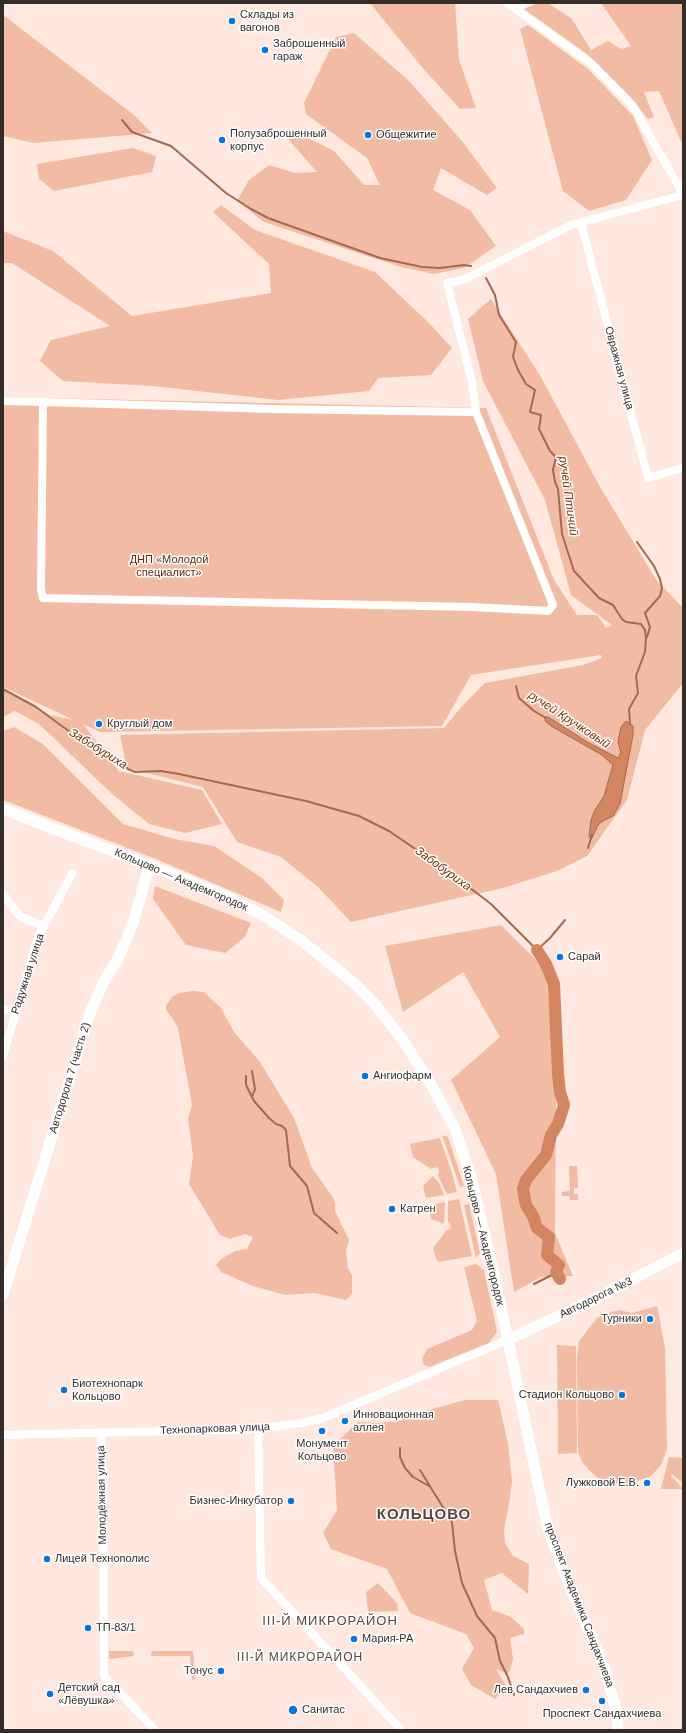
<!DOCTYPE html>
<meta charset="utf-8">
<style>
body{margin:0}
#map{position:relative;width:686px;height:1733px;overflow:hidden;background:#fee8df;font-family:Helvetica,sans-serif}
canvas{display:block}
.frame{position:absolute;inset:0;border:4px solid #342c29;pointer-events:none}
</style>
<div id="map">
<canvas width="686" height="1733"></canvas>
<div class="frame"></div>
</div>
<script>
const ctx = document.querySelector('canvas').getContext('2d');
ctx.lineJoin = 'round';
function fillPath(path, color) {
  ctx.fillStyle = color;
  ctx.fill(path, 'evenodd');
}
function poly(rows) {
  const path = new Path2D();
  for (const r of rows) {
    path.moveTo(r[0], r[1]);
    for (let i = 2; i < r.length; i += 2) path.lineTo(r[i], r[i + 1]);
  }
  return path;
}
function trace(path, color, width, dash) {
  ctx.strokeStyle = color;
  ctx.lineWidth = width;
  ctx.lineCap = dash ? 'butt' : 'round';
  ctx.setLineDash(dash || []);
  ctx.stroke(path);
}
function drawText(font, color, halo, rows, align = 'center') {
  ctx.font = font + ' Helvetica,sans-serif';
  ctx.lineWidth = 3;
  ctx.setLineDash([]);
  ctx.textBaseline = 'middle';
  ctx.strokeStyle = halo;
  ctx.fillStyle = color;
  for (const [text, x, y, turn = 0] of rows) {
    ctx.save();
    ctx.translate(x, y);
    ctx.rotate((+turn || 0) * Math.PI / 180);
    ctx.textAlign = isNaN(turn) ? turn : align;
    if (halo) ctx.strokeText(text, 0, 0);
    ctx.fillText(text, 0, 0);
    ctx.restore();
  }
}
fillPath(poly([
 [370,3,455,3,459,60,476,108,460,109,421,66],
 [538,3,548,3,572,19,591,50,608,41,621,49,631,46,601,3,683,3,683,146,659,91,644,92,654,117,648,119,628,94,587,54,524,9],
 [3,15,134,115,152,133,34,143,3,136],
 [528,25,588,69,633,116,652,160,626,200,589,211,563,191,520,29],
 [354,33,409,81,462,141,497,188,487,195,441,168,433,190,470,210,496,246,464,268,434,274,401,267,264,222,237,201,249,180,269,165,295,173,317,172,289,140,292,130,334,151,364,185,380,185,367,158,306,114,304,103,336,37],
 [133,148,156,156,152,172,54,191,39,179,37,164],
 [221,205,255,230,375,272,428,322,452,348,431,375,378,378,369,391,278,400,153,386,63,381,40,361,51,340,110,326,12,263,3,263,3,231,53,251,132,316,271,293,269,264,213,212],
 [491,299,541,377,600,487,657,581,683,608,683,683,645,730,627,800,587,856,557,871,503,888,351,922,317,886,281,857,237,842,203,787,127,768,120,735,444,728,463,705,485,683,583,665,602,658,601,655,471,675,442,726,100,732,83,724,119,771,202,790,222,824,185,833,149,824,110,792,39,724,15,711,3,717,3,690,50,715,74,720,3,687,3,397,486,408,554,580,577,615,597,615,606,628,612,625,571,595,545,500,483,381,468,319],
 [14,727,43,744,123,824,174,839,214,846,262,878,284,900,281,912,156,859,3,800,3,731],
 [155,886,251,923,245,937,225,953,186,945,153,899],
 [501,925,557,981,555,1233,573,1276,541,1277,514,1292,496,1174,451,1080,500,1037,463,972,403,1012,385,946],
 [193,991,204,992,221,1008,234,1032,260,1062,294,1118,312,1168,332,1196,335,1203,335,1211,349,1240,346,1251,348,1269,352,1275,352,1294,346,1300,315,1293,285,1295,253,1286,221,1272,216,1265,221,1259,235,1251,247,1249,253,1237,245,1234,230,1239,220,1235,189,1184,193,1156,188,1119,192,1105,178,1028,173,1019,166,1010,166,1006,172,997,179,993],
 [442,1135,448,1137,464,1186,460,1187],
 [440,1138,452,1173,457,1192,447,1194,438,1176,439,1172,439,1169,435,1167,431,1169,413,1157,410,1144],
 [569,1166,577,1166,578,1188,574,1188,574,1194,578,1194,578,1200,570,1200,569,1196,562,1196,562,1192,570,1191],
 [433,1176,439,1183,444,1195,426,1198,423,1186],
 [459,1199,472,1256,439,1262,436,1259,433,1248,446,1231,451,1228,450,1224,448,1222,448,1201],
 [445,1202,444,1224,431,1219,428,1206],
 [469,1204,480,1253,476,1258,464,1205],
 [476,1264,484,1270,497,1332,489,1343,429,1367,424,1365,422,1359,427,1349,472,1330,477,1321,464,1267],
 [657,1306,665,1348,667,1449,661,1465,650,1477,625,1484,610,1483,599,1479,589,1470,582,1462,578,1451,577,1358,579,1341,597,1318,608,1313,619,1310,632,1313],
 [557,1345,576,1346,577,1453,558,1454],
 [465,1400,498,1400,508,1443,512,1481,509,1505,504,1529,505,1543,513,1556,529,1564,528,1594,502,1573,484,1580,492,1610,511,1617,524,1629,524,1634,510,1638,513,1659,510,1671,506,1676,505,1673,496,1669,506,1686,495,1699,471,1685,462,1669,474,1648,466,1634,410,1613,387,1569,331,1549,323,1533,337,1510,333,1446,358,1422,379,1423,398,1421,421,1412],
 [669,1457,683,1458,683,1483,672,1474,671,1476,683,1489,661,1489],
 [378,1583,397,1603,398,1611,368,1612,366,1592],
 [109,1651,133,1651,134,1656,109,1659],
 [152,1651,193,1651,195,1679,192,1680,190,1656,151,1656]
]), '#f2bba3');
const water = poly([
 [545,717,548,717,589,743,618,758,621,753,618,742,621,727,626,721,633,726,633,735,620,804,613,816,603,821,598,825,592,838,589,837,591,820,595,810,604,796,613,765,602,755,551,726,545,721,545,717]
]);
fillPath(water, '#d38461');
trace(water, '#a36a50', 1);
trace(poly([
 [122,120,132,132,171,146,226,193,251,209,268,218,380,258,422,267,440,268,464,265,471,266],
 [486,278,495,295,499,315,516,342,513,357,518,370,526,384,535,390,530,412,541,415,539,429,550,451,556,457,553,470,555,482,558,489,562,534,574,571,599,598,613,605,622,619,626,622,641,624,645,630,646,638,645,652,636,676,638,693,629,709,630,724],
 [637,542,654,566,660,579,662,588,660,596,645,613,650,627,647,637],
 [516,686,519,698,534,711,546,718],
 [3,689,36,707,85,743,91,747,110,754,128,769,135,772,161,771,179,774,306,801,359,816,389,831,452,874,491,904,537,950,550,938,565,920],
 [588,848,592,835],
 [246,1076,246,1085,254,1101,269,1118,276,1124,282,1126,286,1130,290,1166,307,1186,314,1213,337,1233],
 [252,1097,255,1089,252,1071],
 [534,1284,556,1273],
 [400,1448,400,1457,405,1468,413,1477,429,1486],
 [420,1470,452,1522,455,1551,462,1583,477,1616,495,1638,500,1661,508,1677,514,1695]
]), '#a36a50', 2);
trace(poly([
 [537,950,546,964,554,984,558,1074,560,1092,564,1105,558,1124,551,1135,546,1155,526,1180,523,1189,526,1205,533,1216,537,1228,549,1237,547,1255,559,1265,556,1272,560,1279]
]), '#d38461', 12);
trace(poly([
 [507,3,591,63,633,106,683,194],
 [515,9,525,3],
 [581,223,648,478,683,468],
 [3,401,43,402,41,589,43,598,472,607,548,611,553,605,476,412,472,382,447,283,463,280,571,225,683,195],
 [43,402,272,409,476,412],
 [3,893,13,908,20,916,44,927],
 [3,1009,16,1013],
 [3,1056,38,937,72,874],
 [258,1429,261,1578,401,1730],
 [101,1432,101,1462,103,1468,104,1676,155,1730],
 [3,1435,258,1429,301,1423,323,1418,507,1340]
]), '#fff', 8);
trace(poly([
 [3,809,179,877,223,895,266,917,302,941,354,983,373,1002,403,1040,432,1086,455,1129,471,1177,493,1269,547,1526,564,1572,604,1667,617,1713,618,1730],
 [3,1295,90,1013,103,983,119,957,134,920,149,866],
 [507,1340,595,1299,683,1253]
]), '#fff', 11);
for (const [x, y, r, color] of [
 [232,21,4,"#0875dd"],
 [265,50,4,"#0875dd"],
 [368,135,4,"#0875dd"],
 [222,140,4,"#0875dd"],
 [99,724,4,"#0875dd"],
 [560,957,4,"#0875dd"],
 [365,1076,4,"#0875dd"],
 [392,1209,4,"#0875dd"],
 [650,1319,4,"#0875dd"],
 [64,1390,4,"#0875dd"],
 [622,1395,4,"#0875dd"],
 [345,1421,4,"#0875dd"],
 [322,1431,4,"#0875dd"],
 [647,1483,4,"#0875dd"],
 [291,1501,4,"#0875dd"],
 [47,1559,4,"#0875dd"],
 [88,1628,4,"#0875dd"],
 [354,1639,4,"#0875dd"],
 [221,1671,4,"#0875dd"],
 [586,1690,4,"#0875dd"],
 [50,1694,4,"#0875dd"],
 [602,1701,4,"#0875dd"],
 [293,1710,5,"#0875dd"]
]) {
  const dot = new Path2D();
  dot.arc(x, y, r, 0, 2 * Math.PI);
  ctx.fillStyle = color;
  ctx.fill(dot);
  trace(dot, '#fff', 1.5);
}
drawText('11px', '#342c29', '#fff', [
 ["Склады из",240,15],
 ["вагонов",240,28],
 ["Заброшенный",273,44],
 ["гараж",273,57],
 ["Полузаброшенный",230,134],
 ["корпус",230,147],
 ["Общежитие",376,135],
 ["Круглый дом",107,724],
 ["Сарай",568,957],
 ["Ангиофарм",373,1076],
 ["Катрен",400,1209],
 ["Турники",642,1319,"right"],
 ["Биотехнопарк",72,1384],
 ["Кольцово",72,1397],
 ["Стадион Кольцово",614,1395,"right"],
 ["Инновационная",353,1415],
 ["аллея",353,1428],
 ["Монумент",322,1444,"center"],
 ["Кольцово",322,1457,"center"],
 ["Лужковой Е.В.",639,1483,"right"],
 ["Бизнес-Инкубатор",283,1501,"right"],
 ["Лицей Технополис",55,1559],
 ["ТП-83/1",96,1628],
 ["Мария-РА",362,1639],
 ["Тонус",213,1671,"right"],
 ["Детский сад",58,1688],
 ["«Лёвушка»",58,1701],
 ["Лев Сандахчиев",578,1690,"right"],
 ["Санитас",302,1710],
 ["Проспект Сандахчиева",602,1714,"center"]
], 'left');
drawText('11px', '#342c29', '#fff', [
 ["Овражная улица",619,368,75],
 ["Кольцово — Академгородок",181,880,23],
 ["Радужная улица",28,974,-72],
 ["Автодорога 7 (часть 2)",70,1078,-73],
 ["Кольцово — Академгородок",483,1236,76],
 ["Автодорога №3",596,1298,-26],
 ["Технопарковая улица",215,1429,-2],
 ["Молодёжная улица",102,1495,-91],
 ["проспект Академика Сандахчиева",579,1605,69]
]);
drawText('11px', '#5b280e', '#fff', [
 ["ДНП «Молодой",169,560],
 ["специалист»",169,573]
]);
drawText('italic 12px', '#783007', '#fff', [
 ["ручей Птичий",568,496,82],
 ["ручей Кручковый",569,720,33],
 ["Забобуриха",98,749,32],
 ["Забобуриха",443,869,36]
]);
ctx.letterSpacing = '1px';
drawText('12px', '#57453e', '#fff', [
 ["III-Й МИКРОРАЙОН",300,1658]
]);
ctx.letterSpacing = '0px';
ctx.letterSpacing = '1px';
drawText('13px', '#57453e', '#fff', [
 ["III-Й МИКРОРАЙОН",330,1621]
]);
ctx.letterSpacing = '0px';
ctx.letterSpacing = '1px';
drawText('bold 15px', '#57453e', '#fff', [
 ["КОЛЬЦОВО",424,1515]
]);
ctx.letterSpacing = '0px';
</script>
